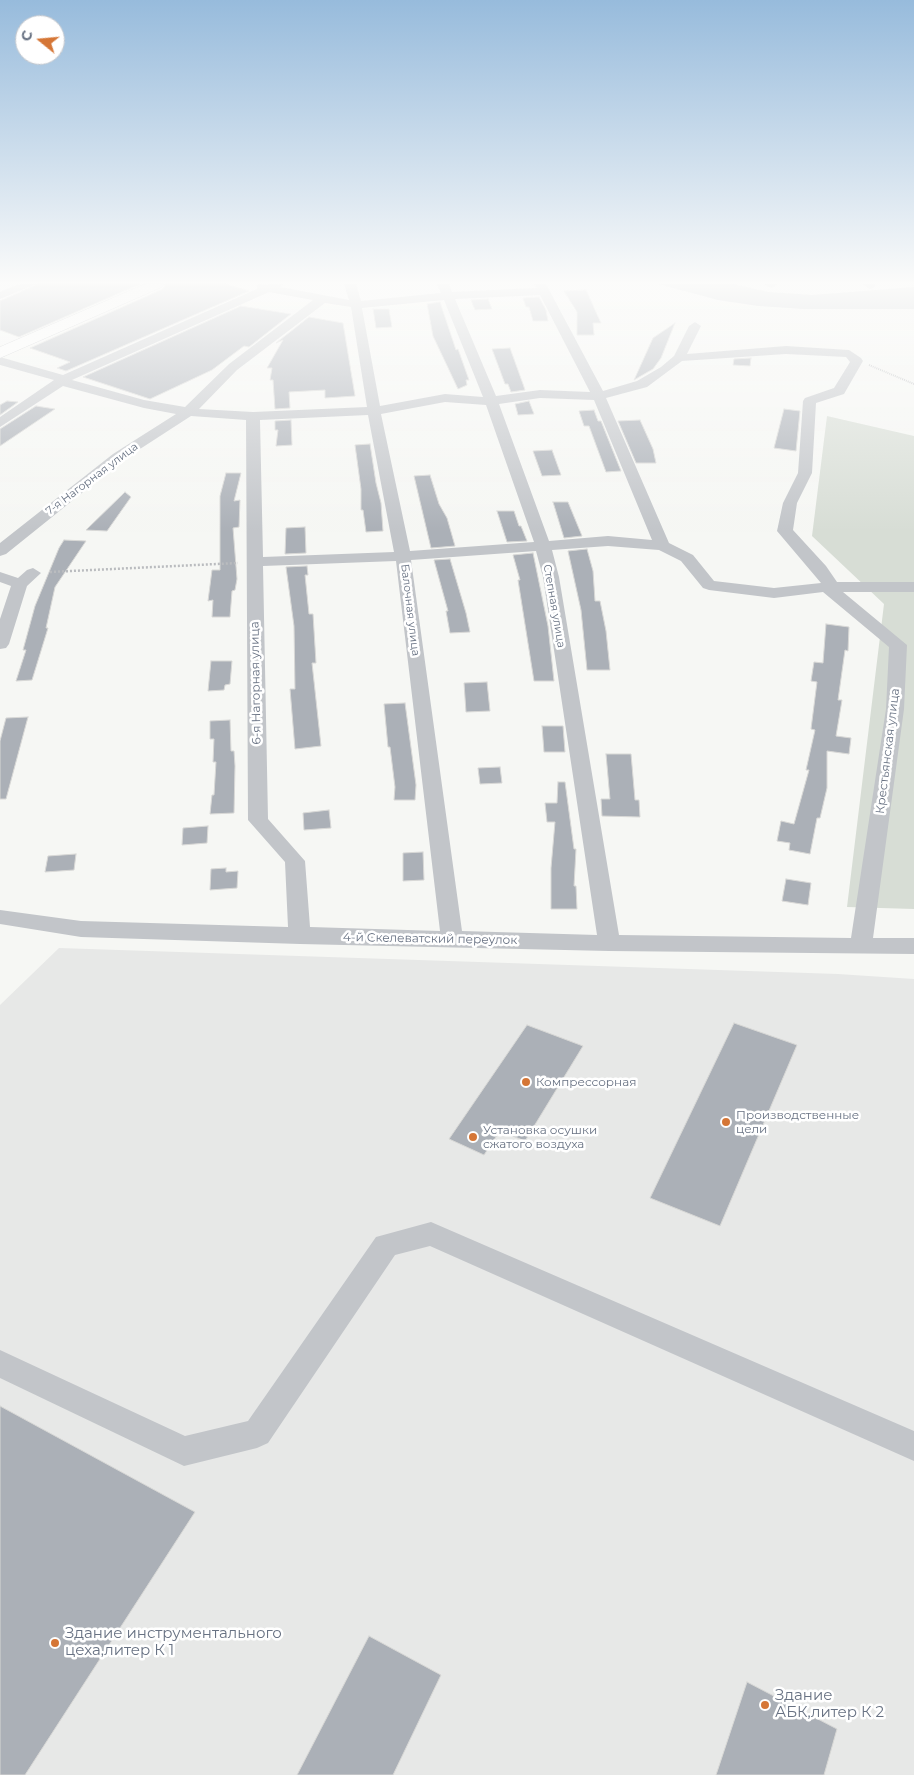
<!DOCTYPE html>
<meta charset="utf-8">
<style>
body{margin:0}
#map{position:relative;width:914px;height:1775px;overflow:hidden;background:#f6f7f4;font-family:Montserrat,sans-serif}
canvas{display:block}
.north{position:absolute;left:15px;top:15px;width:50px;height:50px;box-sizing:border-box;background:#fff;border:1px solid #c3c7cd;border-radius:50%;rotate:287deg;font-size:14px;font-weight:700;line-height:20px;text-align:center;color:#687283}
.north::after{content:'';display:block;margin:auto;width:18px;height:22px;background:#d57636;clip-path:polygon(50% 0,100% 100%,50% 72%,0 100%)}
</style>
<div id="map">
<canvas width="914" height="1775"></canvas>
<div class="north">С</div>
</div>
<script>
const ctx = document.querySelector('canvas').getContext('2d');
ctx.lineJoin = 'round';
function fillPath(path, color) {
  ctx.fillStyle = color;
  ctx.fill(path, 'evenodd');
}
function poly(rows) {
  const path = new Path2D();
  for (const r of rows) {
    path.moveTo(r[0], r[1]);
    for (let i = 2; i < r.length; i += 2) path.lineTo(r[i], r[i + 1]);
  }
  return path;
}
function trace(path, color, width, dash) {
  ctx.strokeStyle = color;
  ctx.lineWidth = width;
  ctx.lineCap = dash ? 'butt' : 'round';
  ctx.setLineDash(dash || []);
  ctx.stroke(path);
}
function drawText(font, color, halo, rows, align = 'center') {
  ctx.font = font + ' Montserrat,sans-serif';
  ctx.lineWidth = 5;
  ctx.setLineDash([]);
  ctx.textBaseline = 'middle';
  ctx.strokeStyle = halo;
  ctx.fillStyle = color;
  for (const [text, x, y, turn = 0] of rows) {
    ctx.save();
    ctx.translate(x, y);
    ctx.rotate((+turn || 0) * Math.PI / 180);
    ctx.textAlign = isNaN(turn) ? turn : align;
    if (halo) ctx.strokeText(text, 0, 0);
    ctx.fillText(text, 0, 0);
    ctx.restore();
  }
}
fillPath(poly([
 [59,948,838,974,914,979,914,1775,0,1775,0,1005]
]), '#e7e8e7');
fillPath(poly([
 [827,416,914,436,914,909,847,907,884,604,812,536]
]), '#d7ddd5');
fillPath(poly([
 [659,284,733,284,768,292,813,295,914,287,914,309,803,309,758,306,718,300]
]), '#bfc5cb');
const building = poly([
 [38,284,140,284,19,337,0,330,0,301,38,284],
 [166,284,224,284,249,291,66,371,57,368,70,362,30,348,163,289,166,284],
 [586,290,601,323,593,323,594,335,577,335,577,312,564,291,586,290],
 [539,297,546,310,548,321,533,321,529,307,526,307,523,298,539,297],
 [488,299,492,309,475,310,471,300,488,299],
 [440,302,456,350,458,349,469,380,466,380,467,385,458,389,433,336,427,304,440,302],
 [241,306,291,314,249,347,244,346,212,370,150,399,83,377,241,306],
 [373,309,389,309,392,327,376,328,373,309],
 [309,317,343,323,355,396,325,398,325,390,289,392,290,408,275,409,273,380,270,380,272,368,267,368,283,340,276,343,309,317],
 [675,323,661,358,653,369,634,380,653,338,675,323],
 [510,348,523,384,525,390,511,392,508,384,505,384,492,349,510,348],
 [751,358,750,366,733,365,734,359,751,358],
 [7,401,18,402,0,415,0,405,7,401],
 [529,401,534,414,518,415,515,404,529,401],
 [36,406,55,409,0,446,0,429,36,406],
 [784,409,800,411,796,451,774,448,784,409],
 [594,410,598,421,601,421,621,471,606,472,589,426,584,426,579,411,594,410],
 [291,420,292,445,276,446,278,430,275,430,275,421,291,420],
 [640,420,653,449,656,463,636,463,618,421,640,420],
 [370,444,376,483,381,503,383,531,366,532,363,510,361,510,361,489,355,445,370,444],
 [552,450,561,475,542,476,533,451,552,450],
 [226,473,241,473,234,501,240,500,239,527,233,528,237,579,235,590,232,591,230,617,212,617,213,600,208,601,212,570,220,570,220,496,226,473],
 [430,475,439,504,447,518,455,546,431,548,414,476,430,475],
 [125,492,131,497,107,531,86,530,125,492],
 [553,502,568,502,582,536,564,538,553,502],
 [497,511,514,511,519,526,521,526,527,541,507,542,497,511],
 [305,527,306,553,285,554,286,528,305,527],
 [64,540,86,541,55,587,46,628,48,628,32,680,16,681,26,650,23,650,35,606,59,548,64,540],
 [587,549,593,571,595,601,600,601,606,631,610,670,587,670,581,610,568,551,587,549],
 [533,553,548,626,554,681,534,681,518,580,520,580,513,555,533,553],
 [450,559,466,613,470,632,450,633,446,611,448,611,434,560,450,559],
 [307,566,308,575,305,575,309,614,313,614,316,663,312,663,321,746,295,749,290,689,295,689,294,626,286,567,307,566],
 [826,624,849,627,848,651,845,650,838,700,842,700,836,736,851,738,849,754,827,751,827,788,820,818,817,818,810,854,789,850,790,843,777,841,781,821,794,824,809,770,806,770,815,730,811,729,817,682,811,681,814,662,823,663,826,624],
 [211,661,232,661,230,684,225,685,224,690,208,691,211,661],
 [487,682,490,711,466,712,464,683,487,682],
 [405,703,416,785,415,800,394,800,395,787,390,747,388,747,384,704,405,703],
 [28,717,6,799,0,799,0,741,6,718,28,717],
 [230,720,231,751,234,751,235,766,234,813,210,814,212,795,214,795,216,762,213,762,214,739,210,739,210,721,230,720],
 [542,726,563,726,565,752,544,752,542,726],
 [606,754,631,754,635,800,639,800,640,817,602,816,601,799,610,799,606,754],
 [500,767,502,783,480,784,478,768,500,767],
 [558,782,565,782,574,849,576,849,574,886,576,886,577,909,551,909,551,868,555,822,547,822,545,803,557,803,558,782],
 [329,810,331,828,304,830,303,813,329,810],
 [208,826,207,843,182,845,183,828,208,826],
 [423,852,424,880,403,881,403,853,423,852],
 [76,854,74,870,45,872,48,856,76,854],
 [226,868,226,872,238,871,237,888,210,890,211,869,226,868],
 [786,879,811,883,808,905,782,901,786,879],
 [734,1023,797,1045,720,1226,650,1198,734,1023],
 [527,1025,583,1046,525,1141,500,1131,484,1155,449,1139,527,1025],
 [0,1406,195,1512,25,1775,0,1775,0,1406],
 [369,1636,441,1675,393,1775,297,1775,369,1636],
 [747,1682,837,1729,824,1775,716,1775,747,1682]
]);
fillPath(building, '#abb0b7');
trace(building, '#d8d8d6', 1);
const major = poly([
 [145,284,164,284,162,287,0,358,0,347,145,284]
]);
trace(major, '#b6b8bd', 1);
trace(poly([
 [869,365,914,384]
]), '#babcbf', 2, [1, 1]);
trace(poly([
 [50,572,238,563]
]), '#babcbf', 2.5, [2, 2]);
fillPath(poly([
 [20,284,36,284,0,299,0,292,20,284],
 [284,284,280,287,349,300,344,284,356,284,361,301,441,293,437,284,449,284,452,292,537,288,534,284,546,284,603,391,637,381,661,367,674,356,689,326,695,322,701,326,687,354,786,346,849,350,861,358,863,361,844,394,816,403,812,473,797,503,793,530,826,566,837,582,914,582,914,592,843,592,907,645,904,709,873,938,914,938,914,954,609,951,300,944,81,937,0,924,0,910,81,921,288,927,285,862,248,820,246,420,191,416,123,460,6,554,0,556,0,543,113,454,176,414,144,408,63,386,0,427,0,417,54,380,0,365,0,357,63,375,257,289,257,285,284,284],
 [269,292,313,300,229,364,185,407,144,400,72,380,269,292],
 [540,295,590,392,540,390,496,396,455,299,540,295],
 [444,300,483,397,445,394,380,406,362,308,444,300],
 [325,303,351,307,367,407,253,412,199,409,237,370,325,303],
 [786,354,846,357,850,362,834,388,805,398,803,401,798,473,783,503,777,531,821,583,774,588,714,581,693,555,669,543,606,398,647,387,682,361,786,354],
 [540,398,594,400,652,540,608,536,549,541,499,404,540,398],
 [445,402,486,405,534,542,410,551,381,414,445,402],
 [368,415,394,552,263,557,260,420,368,415],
 [608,546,659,550,681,561,703,588,709,590,774,598,823,592,889,647,886,709,851,938,619,935,559,577,552,550,608,546],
 [536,551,543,577,597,935,462,931,411,560,536,551],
 [396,561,440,931,310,927,305,861,268,819,263,566,396,561],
 [764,284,776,284,777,285,771,288,764,284],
 [862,284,874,284,876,286,870,289,862,284],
 [33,568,41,573,27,586,9,644,6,648,0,649,0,619,11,586,0,582,0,572,18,578,27,570,33,568],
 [431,1222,914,1431,914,1461,430,1246,395,1255,268,1443,257,1448,184,1466,0,1378,0,1350,185,1436,248,1421,376,1237,431,1222]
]), '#c2c5c9');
fillPath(major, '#fff');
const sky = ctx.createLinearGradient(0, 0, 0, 532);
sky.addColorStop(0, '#97bbdc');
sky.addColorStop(0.53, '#fbfbfa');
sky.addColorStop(1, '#fbfbfa00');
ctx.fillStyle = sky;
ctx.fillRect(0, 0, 914, 532);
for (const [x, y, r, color] of [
 [526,1082,5,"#d57636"],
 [726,1122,5,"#d57636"],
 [473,1137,5,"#d57636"],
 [55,1643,5,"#d57636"],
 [765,1705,5,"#d57636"]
]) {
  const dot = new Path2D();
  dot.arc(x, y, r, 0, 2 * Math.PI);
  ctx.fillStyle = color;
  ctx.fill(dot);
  trace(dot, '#fff', 2);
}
drawText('11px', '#687283', '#fff', [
 ["7-я Нагорная улица",92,479,-37],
 ["Степная улица",554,606,80],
 ["Балочная улица",410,610,83]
]);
drawText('12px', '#687283', '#fff', [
 ["6-я Нагорная улица",256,683,-91],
 ["Крестьянская улица",888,751,-83],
 ["4-й Скелеватский переулок",430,939,1]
]);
drawText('12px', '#687283', '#fff', [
 ["Компрессорная",536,1082],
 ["Производственные",736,1115],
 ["цели",736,1129],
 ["Установка осушки",483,1130],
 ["сжатого воздуха",483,1144]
], 'left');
drawText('15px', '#687283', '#fff', [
 ["Здание инструментального",65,1634],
 ["цеха,литер К 1",65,1651],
 ["Здание",775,1696],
 ["АБК,литер К 2",775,1713]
], 'left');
</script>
